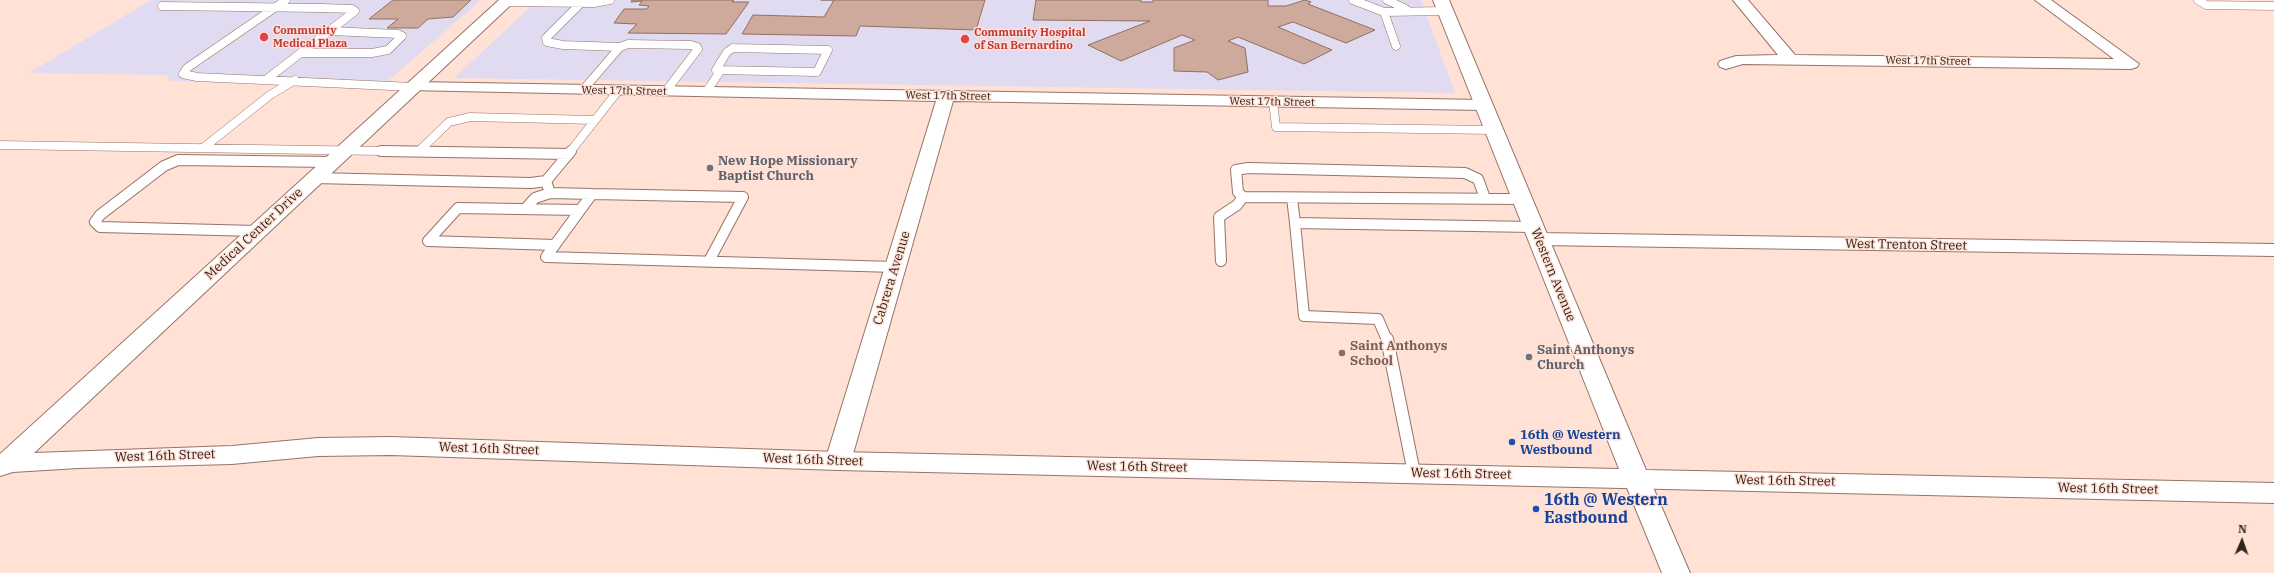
<!DOCTYPE html>
<style>
body{margin:0}
#map{position:relative;width:2274px;height:573px;overflow:hidden;background:#ffe1d5;font-family:"IBM Plex Serif",serif}
canvas{display:block}
.north{position:absolute;left:2222px;top:521px;width:40px;height:40px;-webkit-text-stroke:3px #ffe1d5;paint-order:stroke;rotate:2deg;font-size:11px;font-weight:700;line-height:16px;text-align:center;color:#31231e}
.north::after{content:'';display:block;margin:auto;width:14px;height:18px;background:#31231e;clip-path:polygon(50% 0,100% 100%,50% 72%,0 100%)}
</style>
<div id="map">
<canvas width="2274" height="573"></canvas>
<div class="north">N</div>
</div>
<script>
const ctx = document.querySelector('canvas').getContext('2d');
ctx.lineJoin = 'round';
function fillPath(path, color) {
  ctx.fillStyle = color;
  ctx.fill(path, 'evenodd');
}
function poly(rows) {
  const path = new Path2D();
  for (const r of rows) {
    path.moveTo(r[0], r[1]);
    for (let i = 2; i < r.length; i += 2) path.lineTo(r[i], r[i + 1]);
  }
  return path;
}
function trace(path, color, width, dash) {
  ctx.strokeStyle = color;
  ctx.lineWidth = width;
  ctx.lineCap = dash ? 'butt' : 'round';
  ctx.setLineDash(dash || []);
  ctx.stroke(path);
}
function drawText(font, color, halo, rows, align = 'center') {
  ctx.font = font + ' "IBM Plex Serif",serif';
  ctx.lineWidth = 3;
  ctx.setLineDash([]);
  ctx.textBaseline = 'middle';
  ctx.strokeStyle = halo;
  ctx.fillStyle = color;
  for (const [text, x, y, turn = 0] of rows) {
    ctx.save();
    ctx.translate(x, y);
    ctx.rotate((+turn || 0) * Math.PI / 180);
    ctx.textAlign = isNaN(turn) ? turn : align;
    if (halo) ctx.strokeText(text, 0, 0);
    ctx.fillText(text, 0, 0);
    ctx.restore();
  }
}
fillPath(poly([
 [151,0,481,0,381,87,171,81,166,75,29,73],
 [538,0,1421,0,1455,93,454,78]
]), '#e0dbf1');
const building = poly([
 [393,0,471,0,453,17,428,19,418,28,387,28,398,19,369,19,393,0],
 [632,0,734,0,732,2,749,2,726,34,628,33,637,24,614,23,624,9,647,9,649,6,639,5,642,1,631,2,632,0],
 [821,0,985,0,976,30,860,26,856,36,742,34,753,15,824,17,834,0,821,0],
 [1036,0,1141,0,1141,2,1153,2,1153,0,1268,0,1268,6,1286,6,1305,0,1311,2,1308,4,1375,30,1346,43,1293,22,1278,27,1332,50,1304,64,1238,37,1228,41,1245,48,1248,72,1218,80,1207,72,1174,71,1174,48,1195,40,1182,35,1121,61,1088,45,1150,21,1033,20,1036,0]
]);
fillPath(building, '#cdaa9c');
trace(building, '#907063', 1);
const serviceFar2 = poly([
 [286,0,187,68,183,74,197,77,413,87],
 [584,0,546,38,547,42,563,45,620,47],
 [1353,0,1384,12],
 [1387,0,1406,9],
 [2198,0,2206,5,2274,6],
 [506,2,594,3,610,0],
 [162,6,321,8,352,9,355,11,267,79],
 [1396,46,1384,12,1445,11],
 [733,48,828,50,817,72,716,70,727,52,733,48],
 [302,53,372,53,388,50,402,36,398,34,330,31],
 [583,90,620,47,628,44,691,45,697,47,698,49,666,91],
 [706,92,721,70],
 [1273,102,1276,127,1494,130],
 [0,145,445,152],
 [203,148,270,95,295,80],
 [419,151,449,122,470,117,595,120],
 [570,152,618,91]
]);
const serviceFar1 = poly([
 [381,151,569,154],
 [314,178,531,183,546,181,571,151],
 [546,181,550,193,592,194],
 [1292,198,1295,223],
 [1485,198,1478,179,1465,173,1248,168,1236,170,1238,192,1243,197,1522,199],
 [525,209,535,198,550,193],
 [257,231,100,227,95,222,100,215,164,166,178,160,332,162],
 [555,245,428,241,458,208,580,210],
 [709,261,743,197,592,194,546,257,895,267],
 [1221,261,1219,217,1237,205,1243,197],
 [1387,340,1378,319,1304,316,1295,223,1533,227]
]);
const service = poly([
 [1387,339,1414,473]
]);
const minor = poly([
 [1733,0,1748,0,1795,55,2114,59,2035,0,2051,0,2139,64,2137,67,2131,69,1743,64,1726,69,1720,67,1718,64,1720,61,1736,56,1778,55,1733,0],
 [413,82,1484,100,1490,101,1492,105,1490,109,1484,110,953,101,851,461,847,467,838,470,829,467,825,461,936,101,407,90,405,87,407,84,413,82],
 [1539,233,2274,244,2274,256,1539,245,1532,243,1529,239,1532,235,1539,233],
 [1636,469,1645,472,1649,478,1690,573,1662,573,1623,478,1627,472,1636,469]
]);
const tertiary = poly([
 [499,0,516,0,34,453,232,446,318,438,391,437,838,452,1619,469,1433,0,1449,0,1646,470,2274,483,2274,503,838,470,391,455,318,456,232,464,78,468,13,472,0,476,0,454,499,0]
]);
trace(serviceFar2, '#957467', 9);
trace(serviceFar1, '#957467', 12);
trace(service, '#957467', 14);
trace(minor, '#957467', 2);
trace(tertiary, '#957467', 2);
trace(serviceFar2, '#fff', 8);
trace(serviceFar1, '#fff', 10);
trace(service, '#fff', 12);
fillPath(minor, '#fff');
fillPath(tertiary, '#fff');
for (const [x, y, r, color] of [
 [264,37,5,"#e0444e"],
 [965,39,5,"#e0444e"],
 [710,168,4,"#6b7280"],
 [1342,353,4,"#8d6e63"],
 [1529,357,4,"#6b7280"],
 [1512,442,4,"#1a4fb4"],
 [1536,509,4,"#1a4fb4"]
]) {
  const dot = new Path2D();
  dot.arc(x, y, r, 0, 2 * Math.PI);
  ctx.fillStyle = color;
  ctx.fill(dot);
  trace(dot, '#ffe1d5', 1.5);
}
drawText('bold 11px', '#be3a42', '#ffe1d5', [
 ["Community",273,31],
 ["Medical Plaza",273,44],
 ["Community Hospital",974,33],
 ["of San Bernardino",974,46]
], 'left');
drawText('11px', '#31231e', '#ffe1d5', [
 ["West 17th Street",1928,61,1],
 ["West 17th Street",624,91,1],
 ["West 17th Street",948,96,1],
 ["West 17th Street",1272,102,1]
]);
drawText('bold 13px', '#5b616d', '#ffe1d5', [
 ["New Hope Missionary",718,161],
 ["Baptist Church",718,176],
 ["Saint Anthonys",1537,350],
 ["Church",1537,365]
], 'left');
drawText('13px', '#31231e', '#ffe1d5', [
 ["Medical Center Drive",254,234,-43],
 ["West Trenton Street",1906,245,1],
 ["Western Avenue",1553,275,68],
 ["Cabrera Avenue",892,278,-73],
 ["West 16th Street",489,449,2],
 ["West 16th Street",165,456,-2],
 ["West 16th Street",813,460,2],
 ["West 16th Street",1137,467,1],
 ["West 16th Street",1461,474,1],
 ["West 16th Street",1785,481,1],
 ["West 16th Street",2108,489,1]
]);
drawText('bold 13px', '#785e54', '#ffe1d5', [
 ["Saint Anthonys",1350,346],
 ["School",1350,361]
], 'left');
drawText('bold 13px', '#164399', '#ffe1d5', [
 ["16th @ Western",1520,435],
 ["Westbound",1520,450]
], 'left');
drawText('bold 16px', '#164399', '#ffe1d5', [
 ["16th @ Western",1544,500],
 ["Eastbound",1544,518]
], 'left');
</script>
